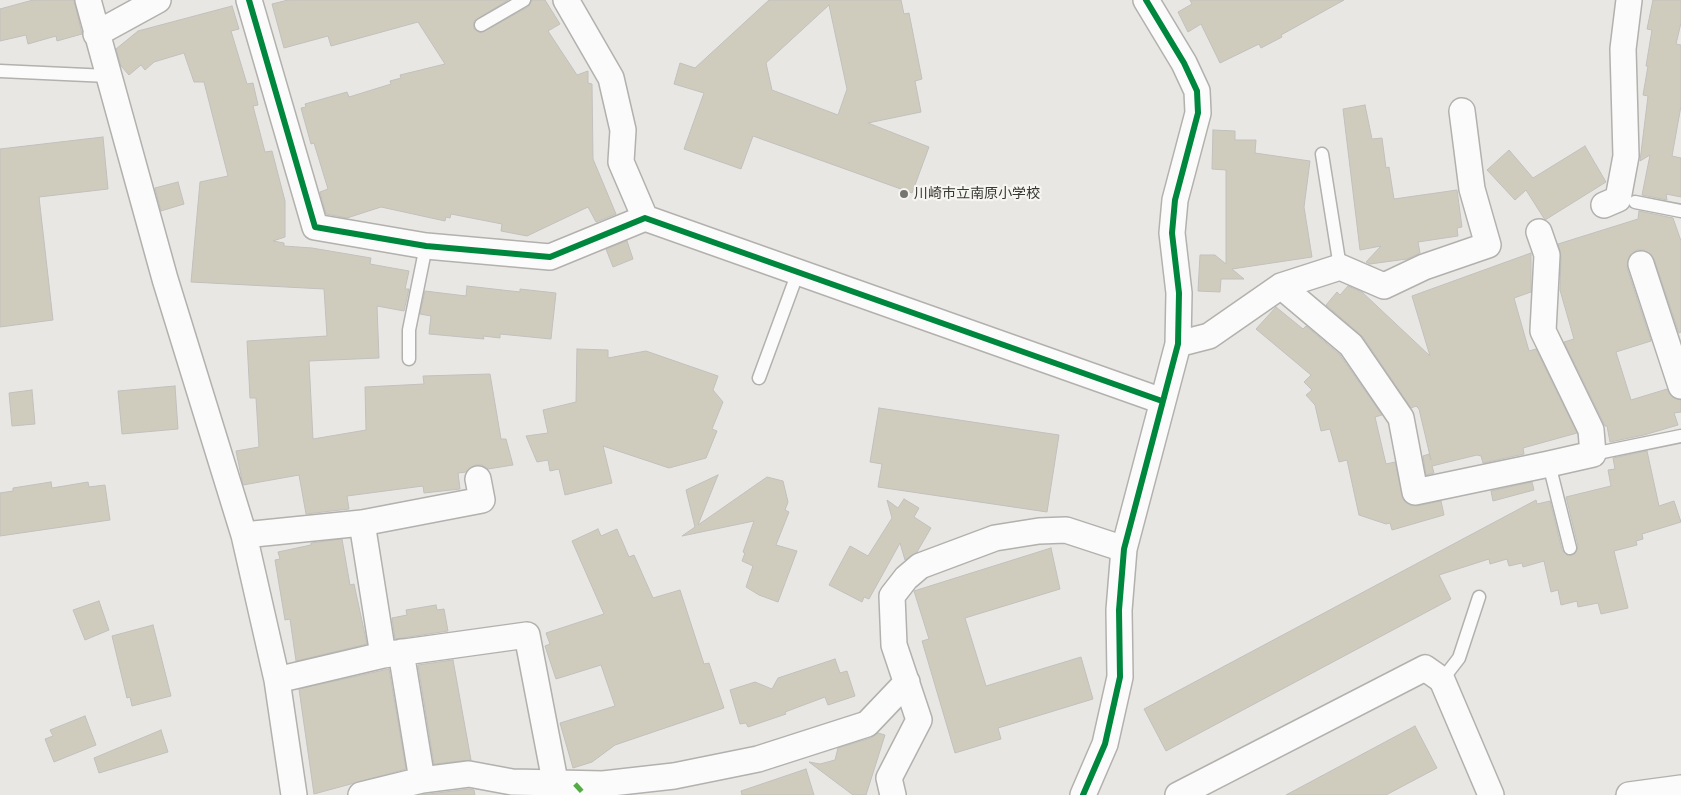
<!DOCTYPE html>
<meta charset="utf-8">
<style>
body{margin:0}
canvas{display:block;background:#e8e7e3}
</style>
<canvas width="1681" height="795"></canvas>
<script>
const ctx = document.querySelector('canvas').getContext('2d');
ctx.lineJoin = 'round';
function fillPath(path, color) {
  ctx.fillStyle = color;
  ctx.fill(path, 'evenodd');
}
function poly(rows) {
  const path = new Path2D();
  for (const r of rows) {
    path.moveTo(r[0], r[1]);
    for (let i = 2; i < r.length; i += 2) path.lineTo(r[i], r[i + 1]);
  }
  return path;
}
function trace(path, color, width, dash) {
  ctx.strokeStyle = color;
  ctx.lineWidth = width;
  ctx.lineCap = dash ? 'butt' : 'round';
  ctx.setLineDash(dash || []);
  ctx.stroke(path);
}
function drawText(font, color, halo, rows, align = 'center') {
  ctx.font = font + ' Raleway,"Noto Sans JP",sans-serif';
  ctx.lineWidth = 4.5;
  ctx.setLineDash([]);
  ctx.textBaseline = 'middle';
  ctx.strokeStyle = halo;
  ctx.fillStyle = color;
  for (const [text, x, y, turn = 0] of rows) {
    ctx.save();
    ctx.translate(x, y);
    ctx.rotate((+turn || 0) * Math.PI / 180);
    ctx.textAlign = isNaN(turn) ? turn : align;
    if (halo) ctx.strokeText(text, 0, 0);
    ctx.fillText(text, 0, 0);
    ctx.restore();
  }
}
const building = poly([
 [33,0,74,0,82,34,57,41,56,36,28,44,26,35,0,41,0,9,33,0],
 [288,0,508,0,474,21,474,29,481,33,528,7,532,0,545,0,560,24,548,31,577,75,588,71,588,83,592,84,593,159,616,214,596,222,588,207,527,236,501,231,502,224,451,214,450,218,446,217,445,221,381,207,347,218,326,214,320,192,328,189,314,143,311,144,301,108,306,107,305,104,347,92,349,97,391,84,390,81,401,78,400,75,445,64,418,22,331,46,328,36,284,48,272,4,288,0],
 [769,0,901,0,904,14,909,13,922,79,915,81,921,112,868,123,929,147,912,193,753,136,741,169,684,149,704,93,674,84,680,63,695,68,769,0],
 [829,5,847,89,838,115,772,90,766,63,829,5],
 [1190,0,1344,0,1281,35,1282,37,1261,48,1259,44,1220,63,1201,24,1188,32,1178,12,1192,4,1190,0],
 [1653,0,1681,0,1681,23,1676,44,1681,45,1681,106,1672,156,1681,158,1681,197,1666,194,1667,200,1642,195,1650,155,1640,161,1648,96,1643,95,1648,66,1646,66,1652,30,1647,29,1653,0],
 [232,6,239,29,231,31,247,84,253,83,258,105,253,106,265,152,272,151,285,201,285,237,273,241,284,243,284,246,312,248,371,258,370,264,409,271,405,289,409,289,404,311,377,306,379,358,309,361,313,439,366,430,365,387,424,384,423,376,490,374,501,439,506,439,513,465,488,469,482,465,475,465,466,472,458,473,460,489,424,493,423,486,347,496,349,509,306,514,299,475,243,485,236,451,259,447,256,398,250,398,247,341,327,336,324,289,191,282,200,182,228,176,204,82,194,82,184,53,154,62,145,70,141,65,129,75,121,66,116,49,138,31,232,6],
 [1365,105,1372,139,1382,138,1386,168,1389,167,1394,199,1457,190,1462,227,1457,228,1458,236,1418,242,1420,253,1407,259,1370,264,1366,262,1381,246,1360,250,1343,109,1365,105],
 [1213,130,1235,131,1235,140,1256,140,1255,153,1310,161,1304,207,1312,257,1232,269,1244,279,1221,279,1220,292,1198,291,1200,255,1215,255,1226,264,1226,170,1212,169,1213,130],
 [103,137,108,189,39,197,53,320,0,327,0,149,103,137],
 [1585,146,1606,182,1545,220,1526,190,1515,200,1487,170,1509,150,1533,178,1585,146],
 [178,182,184,204,161,211,155,188,178,182],
 [1639,211,1673,218,1681,241,1681,332,1679,333,1654,259,1644,250,1637,250,1630,255,1627,268,1651,341,1616,352,1631,400,1667,389,1672,397,1681,400,1681,412,1674,413,1678,425,1644,435,1610,442,1607,426,1605,426,1564,342,1574,339,1560,290,1561,256,1558,244,1638,219,1639,211],
 [627,241,633,259,613,267,606,249,627,241],
 [1531,253,1531,292,1514,298,1529,351,1536,349,1577,433,1523,448,1524,454,1483,463,1481,456,1477,455,1432,466,1434,473,1426,475,1423,456,1429,454,1431,460,1419,409,1416,406,1411,408,1363,337,1326,305,1337,292,1340,295,1348,286,1362,292,1430,356,1412,296,1531,253],
 [467,286,520,292,520,289,556,293,551,339,500,334,500,338,483,336,484,339,429,334,431,316,420,314,425,291,466,296,467,286],
 [1276,307,1303,329,1306,326,1340,355,1382,415,1375,417,1386,464,1395,462,1404,501,1410,505,1417,506,1441,501,1444,515,1392,530,1390,523,1386,524,1359,515,1347,460,1339,462,1330,429,1321,431,1315,405,1306,395,1312,390,1304,382,1311,375,1256,329,1276,307],
 [577,349,608,350,608,358,646,351,718,376,713,390,723,402,712,429,717,431,706,458,669,468,603,446,612,483,565,495,559,469,550,471,548,460,537,462,526,436,548,433,543,410,576,402,577,349],
 [175,386,178,429,122,434,118,391,175,386],
 [32,390,35,424,12,426,9,393,32,390],
 [879,408,1059,435,1047,512,878,487,882,464,870,462,879,408],
 [1647,451,1659,506,1674,501,1681,522,1642,534,1643,539,1636,541,1637,545,1614,551,1628,608,1601,614,1598,603,1578,607,1577,601,1561,605,1558,590,1551,592,1544,561,1523,567,1522,563,1509,566,1507,559,1490,564,1489,559,1439,575,1451,599,1166,751,1144,709,1536,500,1537,504,1550,501,1562,550,1568,556,1575,554,1578,546,1566,497,1611,486,1608,470,1615,469,1613,458,1647,451],
 [718,475,698,525,767,477,783,481,788,502,785,510,789,512,776,545,797,551,778,602,759,595,746,587,753,566,742,561,745,553,743,552,754,521,682,536,695,527,686,490,718,475],
 [51,482,52,488,88,482,89,487,105,485,110,520,0,536,0,493,13,491,13,488,51,482],
 [1532,482,1534,490,1493,501,1491,491,1532,482],
 [904,499,919,508,914,517,931,528,917,552,905,560,900,543,869,599,864,597,862,602,829,585,850,546,868,556,892,518,887,500,898,508,904,499],
 [598,529,601,536,617,529,629,557,634,555,653,598,680,590,704,664,709,663,724,708,615,745,592,762,573,768,560,723,615,706,601,665,556,679,545,646,550,644,546,633,604,614,572,541,598,529],
 [342,539,350,585,354,584,367,644,296,661,290,619,285,620,275,560,280,559,278,552,311,545,311,543,342,539],
 [1051,548,1060,589,965,618,986,686,1081,657,1093,699,998,728,1001,739,955,753,922,641,929,639,914,591,1051,548],
 [99,601,109,630,85,640,73,610,99,601],
 [436,605,437,610,444,609,448,631,395,639,392,618,407,615,406,610,436,605],
 [153,625,171,696,132,706,130,697,127,698,112,636,153,625],
 [835,659,840,673,847,671,855,696,828,705,825,697,785,712,786,714,748,727,746,723,740,724,730,690,755,682,772,689,778,678,835,659],
 [453,660,471,760,434,764,418,665,453,660],
 [389,669,406,769,314,794,299,689,389,669],
 [85,716,96,745,54,762,45,739,53,736,50,730,85,716],
 [1415,726,1437,768,1386,795,1286,795,1415,726],
 [161,730,168,752,99,773,94,758,161,730],
 [878,733,885,735,866,795,853,795,809,762,820,764,835,760,838,748,871,738,878,733],
 [806,769,814,795,742,795,741,791,806,769],
 [469,789,474,790,475,795,421,795,469,789]
]);
fillPath(building, '#d0ccbd');
trace(building, '#c1c0bd', 1);
const service = poly([
 [481,25,524,0],
 [0,71,108,76],
 [1322,154,1340,267],
 [1635,202,1681,211],
 [409,359,409,330,426,246],
 [759,378,798,272],
 [1593,454,1681,436],
 [1549,464,1570,548],
 [1442,680,1459,658,1479,597]
]);
const minor = poly([
 [88,0,165,279,244,535,277,680,294,795],
 [249,0,315,227,426,246,550,257,645,218,1162,401],
 [566,0,611,78,623,130,621,162,645,218],
 [96,34,158,0],
 [1604,205,1618,199,1626,156,1623,49,1629,0],
 [1641,264,1681,386],
 [1281,286,1351,345,1401,418,1415,492,1549,464,1593,454,1591,430,1543,331,1547,255,1539,232],
 [1178,344,1209,336,1281,286,1340,267,1384,286,1424,267,1488,245,1472,189,1462,111],
 [362,523,383,655],
 [244,535,362,523,482,500,478,479],
 [401,652,422,780],
 [277,680,383,655,527,635,555,781],
 [361,795,422,780,469,774,512,782,603,784,674,776,758,759,867,724,907,682],
 [893,795,889,778,919,720,894,645,892,596,906,578,920,566,995,538,1039,531,1066,530,1124,549],
 [1083,795,1105,744,1120,677,1119,610,1124,549,1178,344,1179,293,1172,233,1175,200,1198,113,1197,91,1184,63,1146,0],
 [1178,795,1425,668,1442,680,1491,795],
 [1629,795,1681,788]
]);
trace(service, '#b2b1ae', 15);
trace(minor, '#b2b1ae', 28);
trace(service, '#fcfbfb', 12);
trace(minor, '#fcfbfb', 25);
trace(poly([
 [575,784,585,795]
]), '#55ac45', 5, [10, 5]);
trace(poly([
 [249,0,315,227,426,246,550,257,645,218,1162,401],
 [1083,795,1105,744,1120,677,1119,610,1124,549,1178,344,1179,293,1172,233,1175,200,1198,113,1197,91,1184,63,1146,0]
]), '#00873e', 6);
for (const [x, y, r, color] of [
 [904,194,5,"#757572"]
]) {
  const dot = new Path2D();
  dot.arc(x, y, r, 0, 2 * Math.PI);
  ctx.fillStyle = color;
  ctx.fill(dot);
  trace(dot, '#f6f5f0', 2);
}
drawText('14px', '#373735', '#f6f5f0', [
 ["川崎市立南原小学校",914,194]
], 'left');
</script>
